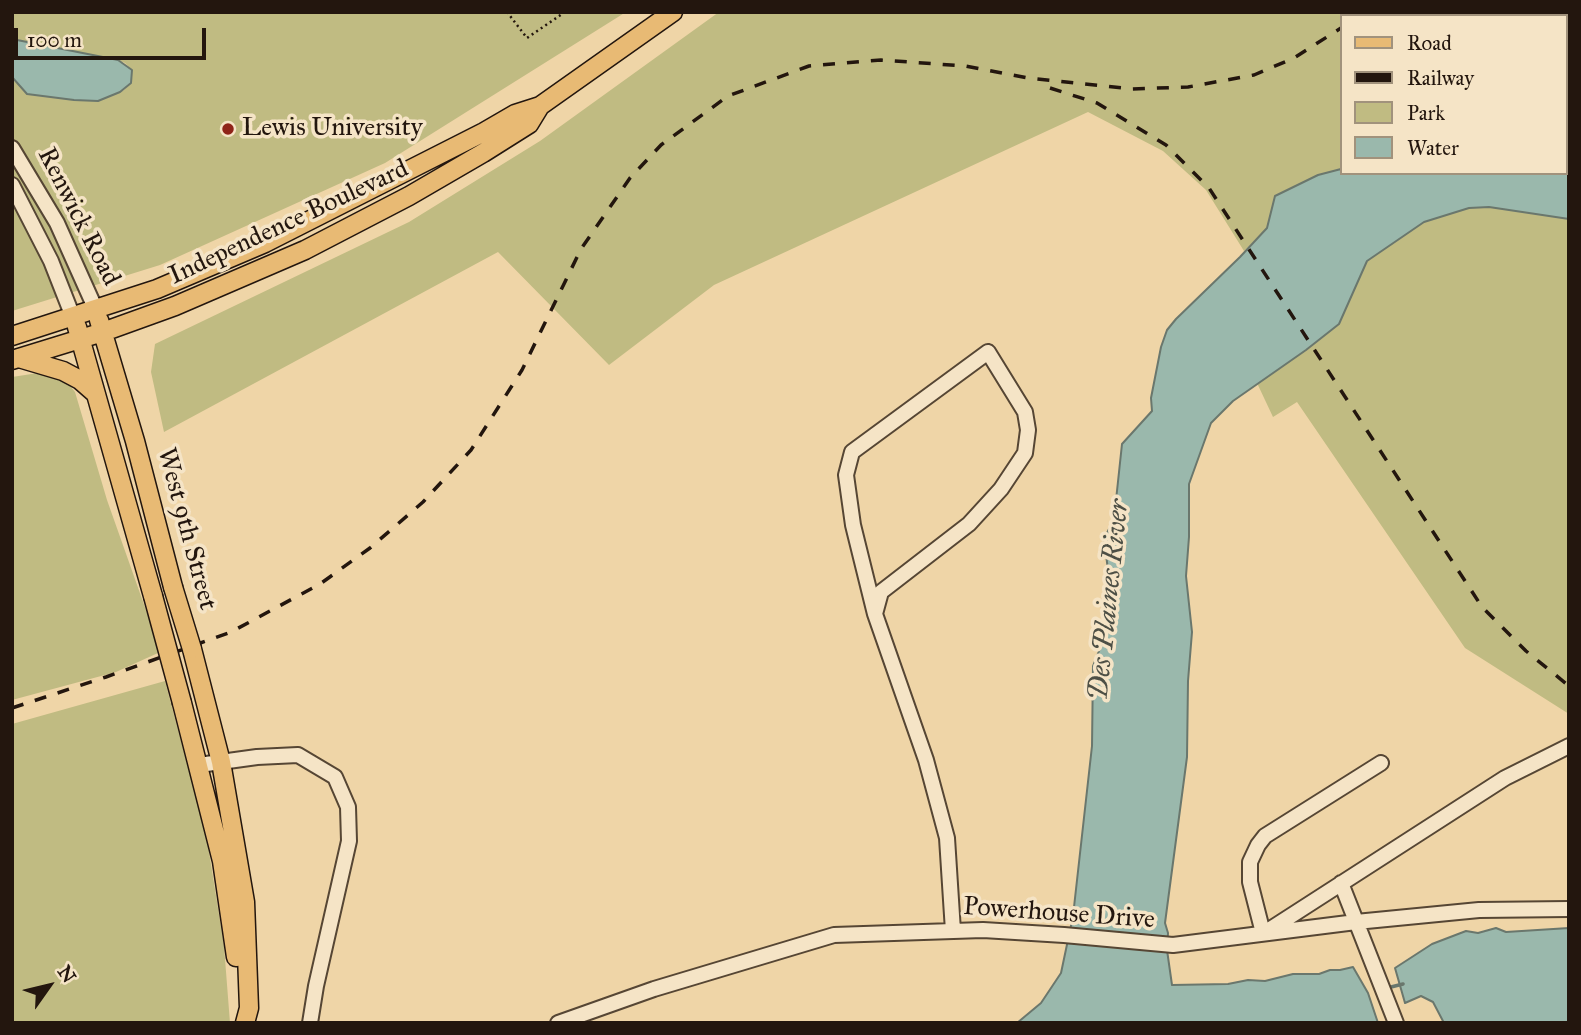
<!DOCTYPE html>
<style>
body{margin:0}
#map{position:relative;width:1581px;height:1035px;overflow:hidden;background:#efd5a7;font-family:"IM FELL Great Primer",serif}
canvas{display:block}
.frame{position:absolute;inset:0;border:14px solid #23160e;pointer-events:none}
.legend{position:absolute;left:1340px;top:14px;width:228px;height:161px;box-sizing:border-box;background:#f5e4c6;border:2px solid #a1927c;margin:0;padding:9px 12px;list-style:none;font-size:21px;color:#23160e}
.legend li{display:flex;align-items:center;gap:14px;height:35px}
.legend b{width:35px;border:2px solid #a1927c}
.north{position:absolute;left:14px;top:951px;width:70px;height:70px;-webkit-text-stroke:5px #f5e4c6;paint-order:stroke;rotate:56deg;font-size:19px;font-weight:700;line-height:28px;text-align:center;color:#23160e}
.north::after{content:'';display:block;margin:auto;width:24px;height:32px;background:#23160e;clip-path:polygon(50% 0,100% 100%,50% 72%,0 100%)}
.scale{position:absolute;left:14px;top:28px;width:192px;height:32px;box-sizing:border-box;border:4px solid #23160e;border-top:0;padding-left:9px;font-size:21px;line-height:24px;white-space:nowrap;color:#23160e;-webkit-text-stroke:5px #f5e4c6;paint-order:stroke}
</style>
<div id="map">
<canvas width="1581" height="1035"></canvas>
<div class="frame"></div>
<ul class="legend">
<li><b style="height:9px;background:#e8ba74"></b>Road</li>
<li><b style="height:9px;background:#23160e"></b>Railway</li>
<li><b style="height:19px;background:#c0bb82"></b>Park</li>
<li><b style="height:19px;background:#9ab8ac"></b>Water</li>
</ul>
<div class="north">N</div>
<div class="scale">100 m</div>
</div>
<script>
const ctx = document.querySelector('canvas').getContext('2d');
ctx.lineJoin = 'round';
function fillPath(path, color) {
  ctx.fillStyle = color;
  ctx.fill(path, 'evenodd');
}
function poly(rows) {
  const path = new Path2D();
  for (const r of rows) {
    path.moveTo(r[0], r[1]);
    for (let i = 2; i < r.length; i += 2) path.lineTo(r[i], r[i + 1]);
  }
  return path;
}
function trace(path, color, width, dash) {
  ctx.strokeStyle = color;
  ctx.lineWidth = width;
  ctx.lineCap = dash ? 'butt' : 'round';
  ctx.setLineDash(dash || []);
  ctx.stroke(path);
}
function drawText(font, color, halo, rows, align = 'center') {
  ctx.font = font + ' "IM FELL Great Primer",serif';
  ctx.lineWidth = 7;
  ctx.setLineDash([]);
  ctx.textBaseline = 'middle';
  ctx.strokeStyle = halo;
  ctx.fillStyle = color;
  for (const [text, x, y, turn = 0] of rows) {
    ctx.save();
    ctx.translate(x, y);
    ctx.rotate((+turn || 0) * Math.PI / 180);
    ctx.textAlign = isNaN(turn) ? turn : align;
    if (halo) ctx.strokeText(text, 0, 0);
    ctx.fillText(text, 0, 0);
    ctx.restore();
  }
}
fillPath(poly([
 [12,12,626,12,385,163,160,265,12,311,12,77,14,81,37,95,97,101,124,90,131,83,132,70,125,63,118,60,12,39],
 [719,12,1451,12,1451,16,1341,16,1341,169,1318,175,1275,196,1267,228,1244,251,1206,190,1163,151,1088,112,714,285,609,365,498,252,164,432,151,372,155,344,409,222,540,141],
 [1489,207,1569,219,1569,714,1465,648,1297,402,1273,417,1257,383,1306,350,1355,285,1367,261,1424,222,1469,208],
 [51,371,65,379,75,392,107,500,153,630,158,653,116,672,12,700,12,377],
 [165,681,207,839,224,946,230,1023,12,1023,12,724]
]), '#c0bb82');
const water = poly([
 [12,39,118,60,132,70,131,83,120,92,98,101,74,100,27,94,12,77,12,39],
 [1569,156,1569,219,1489,207,1469,208,1424,222,1367,261,1339,324,1306,350,1233,401,1211,423,1189,484,1189,537,1186,576,1192,632,1188,681,1187,757,1165,923,1168,933,1167,950,1172,985,1228,984,1248,980,1265,981,1293,974,1319,974,1330,970,1340,970,1353,967,1368,993,1378,1023,1017,1023,1041,1003,1061,973,1073,916,1092,746,1093,666,1101,646,1111,593,1104,539,1114,519,1122,444,1152,411,1151,398,1161,347,1167,330,1176,319,1240,257,1267,228,1275,196,1318,175,1341,169,1341,173,1565,173,1565,157,1569,156],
 [1496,928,1506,932,1569,928,1569,1023,1444,1023,1433,1002,1421,996,1405,1003,1395,968,1432,944,1466,931,1478,933,1496,928]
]);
fillPath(water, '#9ab8ac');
trace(water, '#6a776d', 2);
trace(poly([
 [1387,988,1403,984]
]), '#6a776d', 3.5);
const minor = poly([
 [12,148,57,223,96,310],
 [12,185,51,261,73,317],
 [875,614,853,525,846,475,852,452,988,352,1025,412,1028,430,1025,453,1001,489,969,524,881,592,875,614,926,760,947,838,953,931],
 [199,765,257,757,298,755,335,777,348,807,349,841,316,986,310,1023],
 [1341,883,1396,1023],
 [1269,930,1505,778,1569,746],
 [1263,933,1250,882,1250,862,1258,845,1265,836,1381,763],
 [558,1023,654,989,834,935,983,930,1064,935,1173,945,1356,922,1479,910,1569,909]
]);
const major = poly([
 [99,320,135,441,173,587],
 [77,327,153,596],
 [12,336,157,289,265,243,484,132,515,114,540,106,673,12],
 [19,358,63,371,80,380,96,394],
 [12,360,103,332,175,306,305,250,409,196,483,153,529,124,540,106],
 [192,649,221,762,245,902,249,1008,245,1023],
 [182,703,222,861,236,957]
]);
trace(minor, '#564634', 18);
trace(major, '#23160e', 21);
trace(poly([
 [507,12,527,38,565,12]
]), '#23160e', 2.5, [2, 3.5]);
trace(minor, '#f5e4c6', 14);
trace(major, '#e8ba74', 18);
trace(poly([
 [1358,16,1363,12],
 [1050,88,1097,103,1166,145,1209,188,1482,607,1526,651,1569,686],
 [12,708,106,677,231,632,320,584,370,548,423,502,471,450,522,370,581,249,630,178,661,145,728,96,809,66,881,60,965,66,1028,78,1132,89,1188,87,1254,75,1294,58,1341,28]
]), '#23160e', 3.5, [12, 12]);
const majorBridge = poly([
 [173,587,192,649],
 [153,596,182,703]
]);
trace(majorBridge, '#23160e', 21, []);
trace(majorBridge, '#e8ba74', 18);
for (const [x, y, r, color] of [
 [228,129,7,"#8f2418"]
]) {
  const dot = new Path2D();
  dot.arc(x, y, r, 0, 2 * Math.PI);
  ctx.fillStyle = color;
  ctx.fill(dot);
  trace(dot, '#f5e4c6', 2.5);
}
drawText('26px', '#23160e', '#f5e4c6', [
 ["Lewis University",242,129]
], 'left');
drawText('26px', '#23160e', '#f5e4c6', [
 ["Renwick Road",78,217,63],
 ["Independence Boulevard",289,223,-25],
 ["West 9th Street",186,529,75],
 ["Powerhouse Drive",1059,914,4]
]);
drawText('italic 28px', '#4d4f45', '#f5e4c6', [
 ["Des Plaines River",1110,600,-84]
]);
</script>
